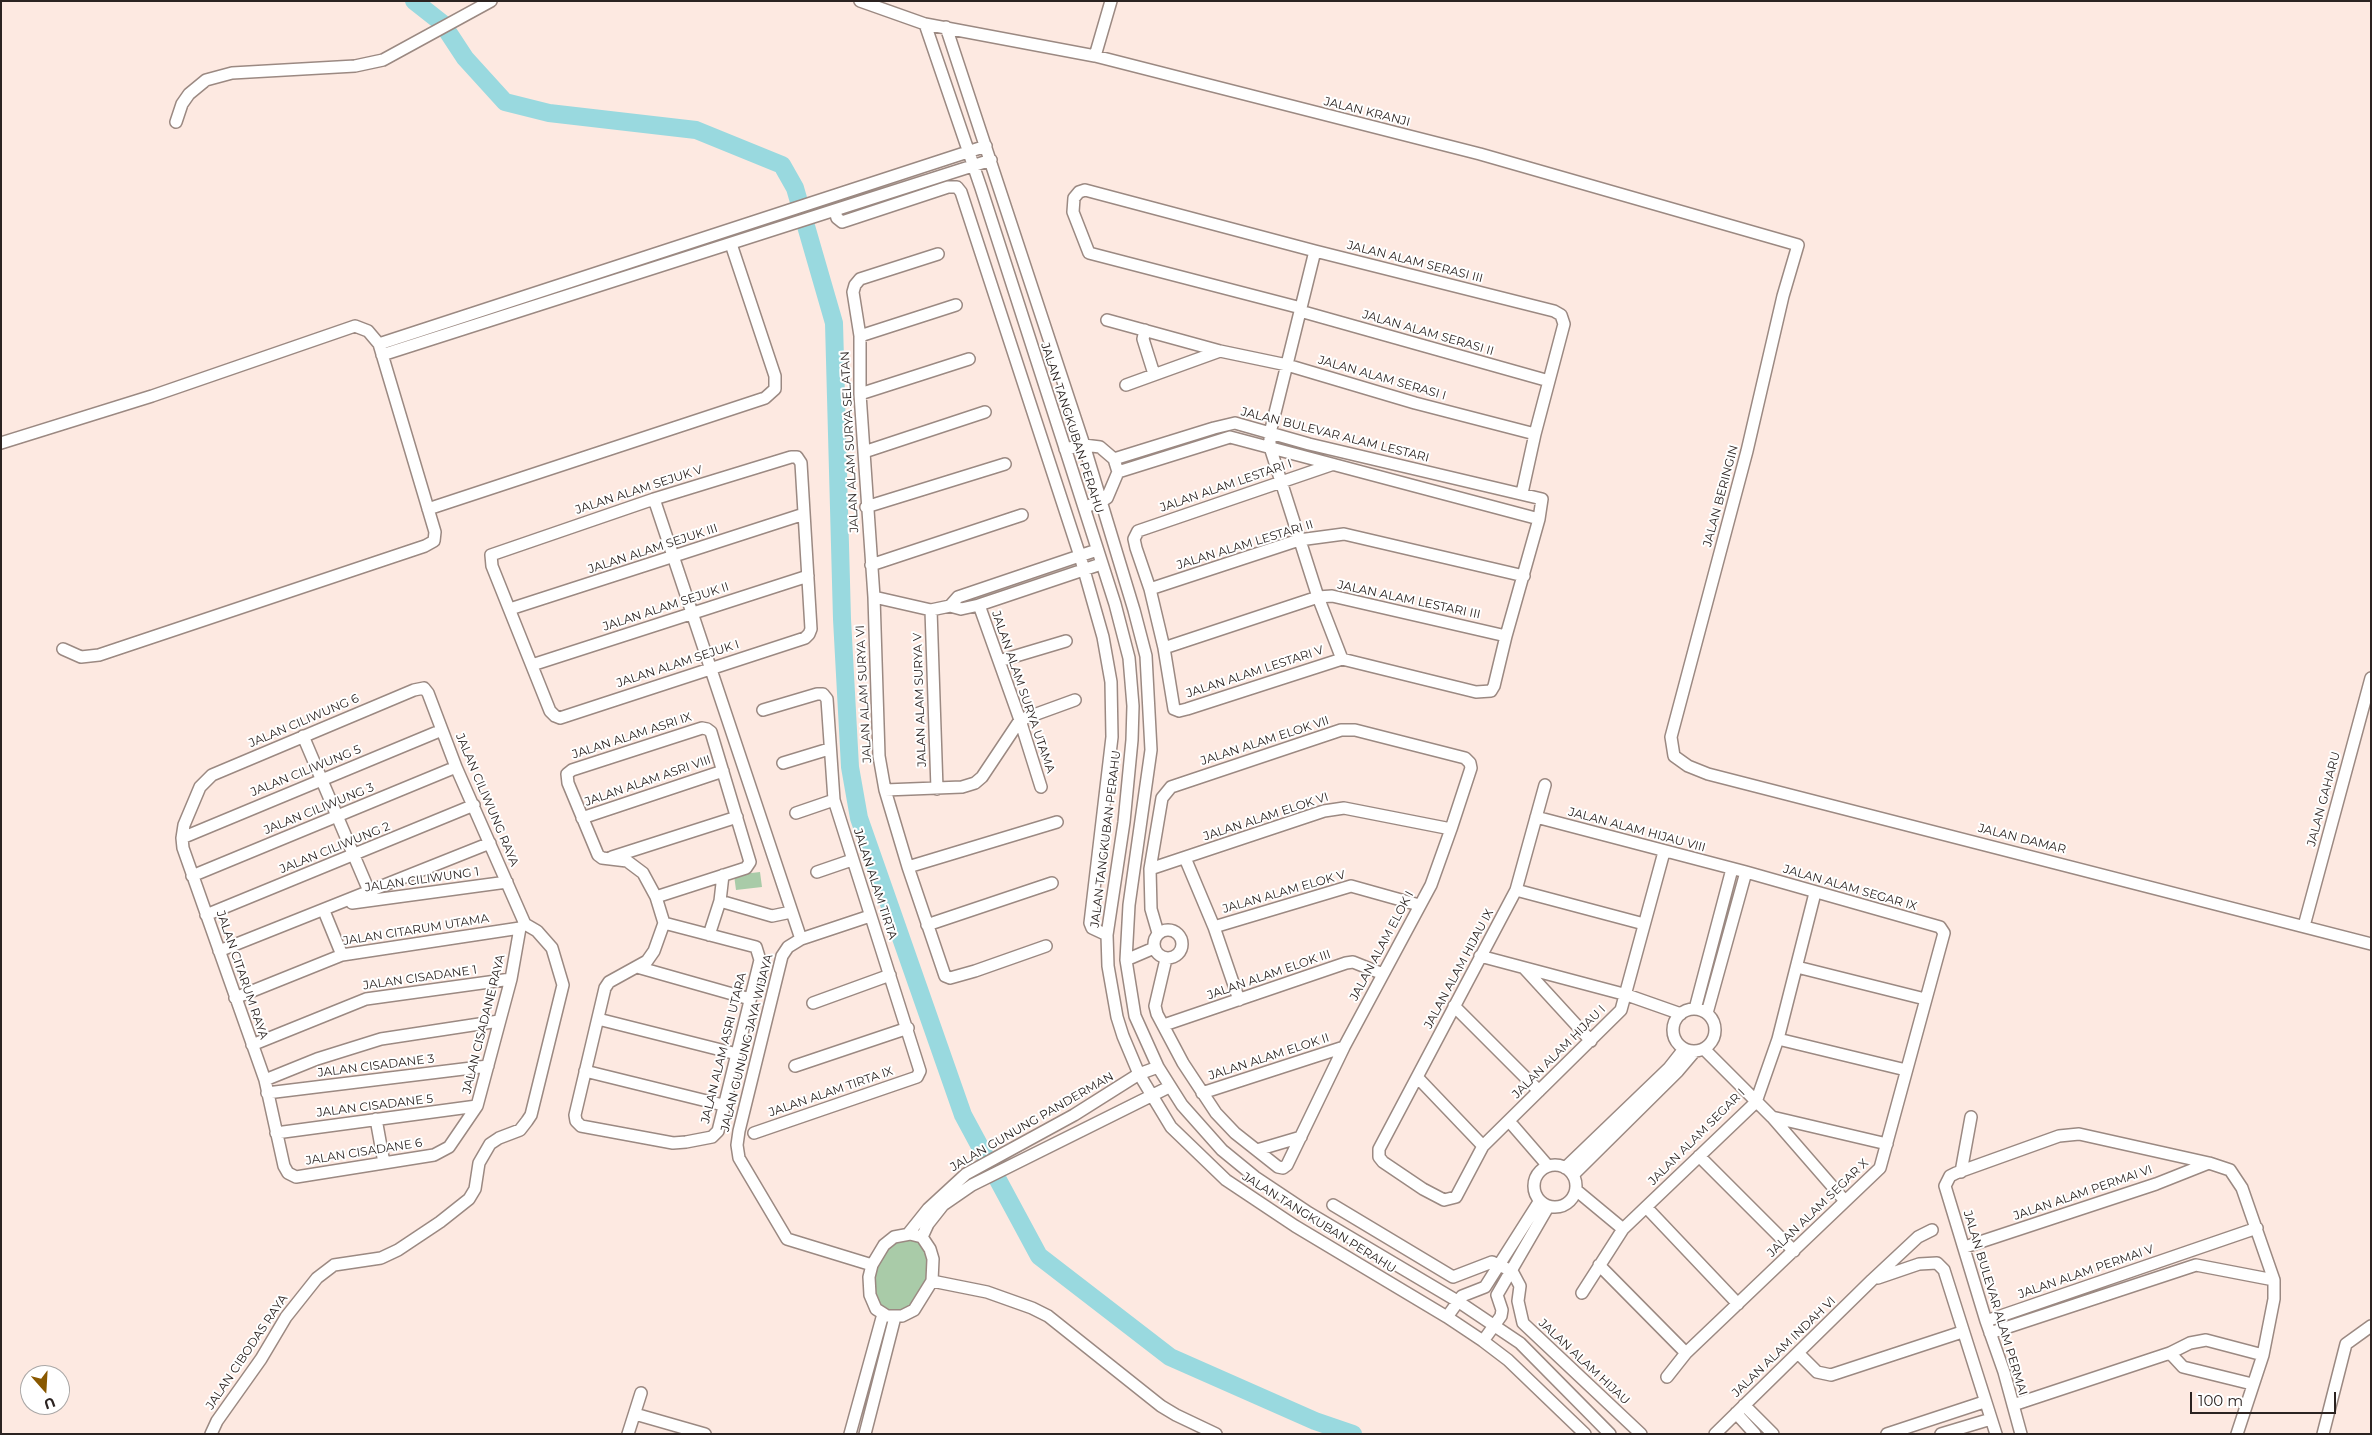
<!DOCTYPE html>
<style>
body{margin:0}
#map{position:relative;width:2372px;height:1435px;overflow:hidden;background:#fde9e1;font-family:Montserrat,sans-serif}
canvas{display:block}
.frame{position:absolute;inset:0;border:2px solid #2b2321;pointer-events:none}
.north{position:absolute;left:20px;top:1365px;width:50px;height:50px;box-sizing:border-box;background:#fff;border:1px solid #aaa7a6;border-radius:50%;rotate:161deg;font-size:14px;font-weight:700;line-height:20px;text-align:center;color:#2b2321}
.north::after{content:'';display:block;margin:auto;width:18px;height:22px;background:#895800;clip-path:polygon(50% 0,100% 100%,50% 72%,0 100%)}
.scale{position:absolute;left:2190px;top:1392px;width:146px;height:22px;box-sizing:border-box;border:2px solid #2b2321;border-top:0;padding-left:6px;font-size:15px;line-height:18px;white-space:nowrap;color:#2b2321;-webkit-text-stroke:4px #fff;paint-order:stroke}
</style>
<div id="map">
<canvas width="2372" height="1435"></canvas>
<div class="frame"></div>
<div class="north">U</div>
<div class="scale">100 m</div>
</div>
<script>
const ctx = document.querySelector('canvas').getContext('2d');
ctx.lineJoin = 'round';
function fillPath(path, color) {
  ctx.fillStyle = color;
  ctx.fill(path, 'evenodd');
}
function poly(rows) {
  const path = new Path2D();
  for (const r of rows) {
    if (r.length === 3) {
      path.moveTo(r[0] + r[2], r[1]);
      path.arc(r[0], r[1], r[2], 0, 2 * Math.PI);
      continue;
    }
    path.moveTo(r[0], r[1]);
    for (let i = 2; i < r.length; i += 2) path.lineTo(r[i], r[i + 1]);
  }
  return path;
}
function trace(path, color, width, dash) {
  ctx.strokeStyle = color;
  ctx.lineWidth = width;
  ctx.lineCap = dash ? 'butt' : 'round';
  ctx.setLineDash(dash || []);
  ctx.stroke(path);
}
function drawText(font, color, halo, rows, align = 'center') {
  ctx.font = font + ' Montserrat,sans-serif';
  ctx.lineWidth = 4;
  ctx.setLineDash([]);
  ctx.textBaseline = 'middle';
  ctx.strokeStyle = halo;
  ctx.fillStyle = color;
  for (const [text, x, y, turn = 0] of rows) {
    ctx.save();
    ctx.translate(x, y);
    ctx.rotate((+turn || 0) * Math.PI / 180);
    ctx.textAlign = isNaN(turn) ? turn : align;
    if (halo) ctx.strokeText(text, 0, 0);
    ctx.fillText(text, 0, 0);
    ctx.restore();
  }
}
fillPath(poly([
 [760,872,762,887,736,890,734,875],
 [894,1238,921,1238,932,1258,930,1281,914,1308,887,1316,872,1292,873,1265]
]), '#a9cba8');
trace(poly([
 [414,1,442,23,465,58,505,102,549,113,696,130,782,165,795,188,834,323,842,619,850,767,859,818,963,1115,1039,1256,1170,1357,1315,1421,1353,1434]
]), '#99d9df', 18);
const minor = poly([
 [860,1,925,24,1095,56,1480,154,1798,245,1783,296,1747,451,1671,737,1674,756,1688,766,1708,774,2371,944],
 [925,24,981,188,1066,451,1115,604,1129,658,1133,706,1132,740,1124,822,1107,935,1108,966,1117,1017,1123,1036,1139,1074,1171,1127,1226,1180,1295,1226,1447,1317,1483,1341,1508,1360,1585,1434],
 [946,27,1084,445,1134,610,1146,656,1151,750,1129,905,1126,960,1135,1016,1158,1067,1182,1105,1222,1150,1255,1177,1309,1213,1459,1302,1520,1343,1610,1434],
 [1095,56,1111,1],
 [176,122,182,104,189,94,206,80,232,73,355,66,383,60,491,1],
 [835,211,837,218,842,222,948,187,957,187,961,192,1080,556,1103,637,1111,682,1112,737,1090,923,1092,928,1107,935],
 [1315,251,1270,433,1270,447,1318,597,1342,659],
 [938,254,860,279,855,285,853,292,860,336,860,394,874,597,879,756,885,790,908,867,945,976,950,978,975,971,1046,946],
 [1301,308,1089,253,1073,212,1074,198,1079,192,1085,190,1315,251,1554,311,1561,315,1564,324,1535,434,1522,493],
 [1300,311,1549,381],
 [1107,320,1220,351,1287,365,1415,403,1535,434],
 [1145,330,1143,339,1154,374],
 [860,336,956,305],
 [379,344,986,146],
 [382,355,991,160],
 [1126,385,1220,351],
 [860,394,969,359],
 [1,443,152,396,355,326,368,331,379,344,435,532,434,541,425,546,99,655,81,657,63,649],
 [1065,449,1084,445,1100,447,1114,459,1118,472,1107,498,1101,502,1084,507],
 [864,452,985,412],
 [791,457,797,457,801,463,811,629,809,634,805,638,560,718,555,716,550,711,492,566,491,555,654,499,791,457],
 [1114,459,1214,428,1235,423,1309,444,1542,499,1539,519,1506,636,1494,686,1491,691,1476,692,1342,659,1187,709,1179,711,1174,709,1164,648,1150,589,1136,548,1134,539,1138,531,1331,465],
 [1118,472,1230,437,1539,519],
 [654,499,801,939,788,947,782,956,739,1131,737,1145,739,1158,787,1239,872,1265],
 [866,507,1005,464],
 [428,509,765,398,775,389,775,376,731,244],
 [871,565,1022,515],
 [1150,589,1299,540,1344,534,1524,576],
 [874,597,931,610,950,606,961,609,979,605,1101,564],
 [979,605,1020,720,1041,787],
 [950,606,958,597,1097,550],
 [510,609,804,514],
 [931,610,937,789],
 [1164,648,1318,597,1332,596,1506,636],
 [999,661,1066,641],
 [532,665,808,576],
 [424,688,428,693,456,767,525,924,520,928,511,979,477,1106,449,1147,434,1155,296,1177,288,1173,284,1166,265,1080,183,848,182,838,184,825,200,787,212,775,414,690,424,688],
 [303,736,369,891],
 [783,763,829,749],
 [1545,785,1516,890,1379,1149,1379,1157,1383,1162,1423,1189,1444,1200,1456,1197,1483,1146,1621,1010,1664,852],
 [885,790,962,787,975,783,982,777,1020,720,1075,700],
 [796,813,834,800],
 [1536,817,1746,872,1940,927,1944,933,1880,1168,1686,1353,1667,1377],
 [582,818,723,771],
 [182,838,442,730],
 [612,857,737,817],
 [1185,858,1214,927,1239,1000],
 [908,867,1057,822],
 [1150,869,1324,811,1344,808,1451,829],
 [817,872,852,860],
 [192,876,456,767],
 [1516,890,1644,924],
 [656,897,746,868,750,862,711,732,707,729,702,728,572,770,567,774,568,783,598,855,602,858,627,861,643,873,656,897,664,923,654,951,647,961,609,982,605,988,575,1115,576,1121,581,1126,673,1143,686,1142,712,1137,718,1131,760,960,756,947,664,923],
 [720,901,772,916,791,912],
 [352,903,507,882],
 [324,911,342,955],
 [206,915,474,805],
 [927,925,1052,883],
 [2304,926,2371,678],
 [1214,927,1351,886,1419,905],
 [1168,944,14],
 [1158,933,1151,909,1150,869,1162,798,1171,787,1341,730,1355,730,1465,758,1470,763,1471,768,1451,829,1431,885,1344,1047,1287,1165,1283,1168,1278,1167,1235,1133,1216,1113,1183,1063,1157,1014,1155,1006,1166,959],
 [709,935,720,901,723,875],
 [801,939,870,916],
 [219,951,490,843],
 [1480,956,1627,995,1681,1014],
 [1126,960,1154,948],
 [637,967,750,999],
 [1797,967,1925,999],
 [1525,969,1591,1041],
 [235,998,342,955,520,928],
 [813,1003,890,975],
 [1454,1006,1539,1091],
 [1694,1030,21],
 [1695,1009,1732,869],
 [1707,1013,1746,872],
 [598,1019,737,1054],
 [1164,1025,1346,963,1353,962,1383,974],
 [1778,1039,1906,1070],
 [252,1045,366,999,511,979],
 [1704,1049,1772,1117,1845,1201],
 [795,1066,908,1028],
 [585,1071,723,1105],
 [1418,1078,1483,1146],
 [265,1080,317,1059,381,1039,499,1021],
 [267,1093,488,1066],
 [1202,1093,1344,1047],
 [1772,1117,1887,1144],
 [376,1119,384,1163],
 [1509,1121,1548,1166],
 [276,1133,477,1106],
 [754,1133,917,1077,920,1071,834,800,827,699,823,694,817,694,763,710],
 [1257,1150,1301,1137],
 [1699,1156,1794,1251],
 [1555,1186,21],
 [1565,1168,1669,1068,1684,1049],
 [1961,1172,1971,1117],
 [1573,1175,1678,1071,1695,1051],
 [1576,1190,1623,1229],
 [1333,1205,1453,1277,1492,1262,1512,1271,1520,1286,1518,1301,1523,1323,1641,1434],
 [1646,1207,1738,1304],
 [908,1234,928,1209,966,1174,1074,1115,1139,1074,1158,1067],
 [910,1234,922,1237,930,1249,933,1259,932,1281,914,1310,902,1316,887,1316,876,1309,870,1295,869,1277,872,1265,884,1245,894,1237,910,1234],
 [922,1237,928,1224,943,1205,972,1185,1169,1087],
 [1965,1247,2156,1184,2209,1163],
 [1599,1265,1686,1353],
 [1878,1278,1919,1264,1937,1263,1944,1270,1996,1434],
 [932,1281,987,1292,1032,1308,1048,1316,1161,1406,1176,1415,1216,1434],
 [1582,1293,1623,1229,1756,1102,1778,1039,1815,893],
 [1447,1317,1462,1296,1485,1287,1539,1202],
 [1986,1321,2257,1228],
 [1990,1333,2196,1265,2274,1280],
 [1483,1341,1501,1316,1502,1310,1497,1295,1548,1207],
 [1798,1353,1817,1372,1831,1375,1962,1332],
 [2170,1353,2183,1367,2252,1384],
 [1744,1405,1773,1434],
 [2013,1405,2170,1353,2190,1343,2206,1340,2263,1355],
 [1736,1413,1755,1434],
 [635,1414,705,1434],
 [211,1434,217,1421,261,1359,286,1317,317,1278,334,1265,381,1258,398,1250,440,1222,469,1199,475,1189,479,1163,490,1144,499,1138,520,1130,527,1121,531,1115,563,985,552,948,537,931,525,924],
 [628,1434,641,1393],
 [850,1434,883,1314],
 [865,1434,895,1317],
 [1715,1434,1872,1280,1918,1237,1932,1230],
 [1887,1434,1984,1402],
 [1941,1434,1991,1419],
 [2021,1434,2004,1372,1986,1321,1945,1186,1950,1176,1956,1173,2059,1136,2079,1134,2209,1163,2230,1170,2242,1188,2274,1280,2274,1299,2263,1355,2237,1434],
 [2323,1434,2346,1344,2371,1326]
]);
trace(minor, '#9b8982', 14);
trace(minor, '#fff', 11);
drawText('12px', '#2b2321', '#fff', [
 ["JALAN KRANJI",1367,112,14],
 ["JALAN ALAM SERASI III",1415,262,14],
 ["JALAN ALAM SERASI II",1428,333,16],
 ["JALAN ALAM SERASI I",1382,378,16],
 ["JALAN TANGKUBAN PERAHU",1072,428,72],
 ["JALAN BULEVAR ALAM LESTARI",1335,435,14],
 ["JALAN ALAM SURYA SELATAN",850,442,-93],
 ["JALAN ALAM LESTARI I",1226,486,-19],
 ["JALAN ALAM SEJUK V",639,490,-18],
 ["JALAN BERINGIN",1721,496,-75],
 ["JALAN ALAM LESTARI II",1245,545,-17],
 ["JALAN ALAM SEJUK III",653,549,-18],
 ["JALAN ALAM LESTARI III",1409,600,12],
 ["JALAN ALAM SEJUK II",666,607,-18],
 ["JALAN ALAM SEJUK I",678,664,-18],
 ["JALAN ALAM LESTARI V",1255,672,-18],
 ["JALAN ALAM SURYA UTAMA",1023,692,71],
 ["JALAN ALAM SURYA VI",864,694,-93],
 ["JALAN ALAM SURYA V",920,700,-92],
 ["JALAN CILIWUNG 6",304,721,-23],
 ["JALAN ALAM ASRI IX",632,736,-18],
 ["JALAN ALAM ELOK VII",1265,741,-18],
 ["JALAN CILIWUNG 5",306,771,-22],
 ["JALAN ALAM ASRI VIII",648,781,-19],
 ["JALAN GAHARU",2324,799,-75],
 ["JALAN CILIWUNG RAYA",487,800,67],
 ["JALAN CILIWUNG 3",319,809,-22],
 ["JALAN ALAM ELOK VI",1266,817,-18],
 ["JALAN ALAM HIJAU VIII",1637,830,15],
 ["JALAN TANGKUBAN PERAHU",1106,839,-83],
 ["JALAN DAMAR",2022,839,14],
 ["JALAN CILIWUNG 2",335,848,-22],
 ["JALAN CILIWUNG 1",422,880,-8],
 ["JALAN ALAM TIRTA",875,884,72],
 ["JALAN ALAM SEGAR IX",1850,888,16],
 ["JALAN ALAM ELOK V",1284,892,-16],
 ["JALAN CITARUM UTAMA",416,930,-9],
 ["JALAN ALAM ELOK I",1382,946,-62],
 ["JALAN ALAM HIJAU IX",1459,969,-62],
 ["JALAN CITARUM RAYA",242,975,71],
 ["JALAN ALAM ELOK III",1269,975,-19],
 ["JALAN CISADANE 1",420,978,-8],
 ["JALAN CISADANE RAYA",484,1024,-76],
 ["JALAN GUNUNG JAYA WIJAYA",747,1043,-76],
 ["JALAN ALAM ASRI UTARA",724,1048,-76],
 ["JALAN ALAM HIJAU I",1559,1052,-45],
 ["JALAN ALAM ELOK II",1269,1057,-18],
 ["JALAN CISADANE 3",376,1066,-7],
 ["JALAN ALAM TIRTA IX",831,1092,-19],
 ["JALAN CISADANE 5",375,1106,-7],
 ["JALAN GUNUNG PANDERMAN",1032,1122,-30],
 ["JALAN ALAM SEGAR I",1697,1137,-45],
 ["JALAN CISADANE 6",364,1152,-9],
 ["JALAN ALAM PERMAI VI",2083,1193,-19],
 ["JALAN ALAM SEGAR X",1818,1208,-44],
 ["JALAN TANGKUBAN PERAHU",1319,1223,32],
 ["JALAN ALAM PERMAI V",2086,1272,-19],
 ["JALAN BULEVAR ALAM PERMAI",1995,1303,73],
 ["JALAN ALAM INDAH VI",1784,1347,-44],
 ["JALAN CIBODAS RAYA",247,1352,-56],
 ["JALAN ALAM HIJAU",1584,1362,43]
]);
</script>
